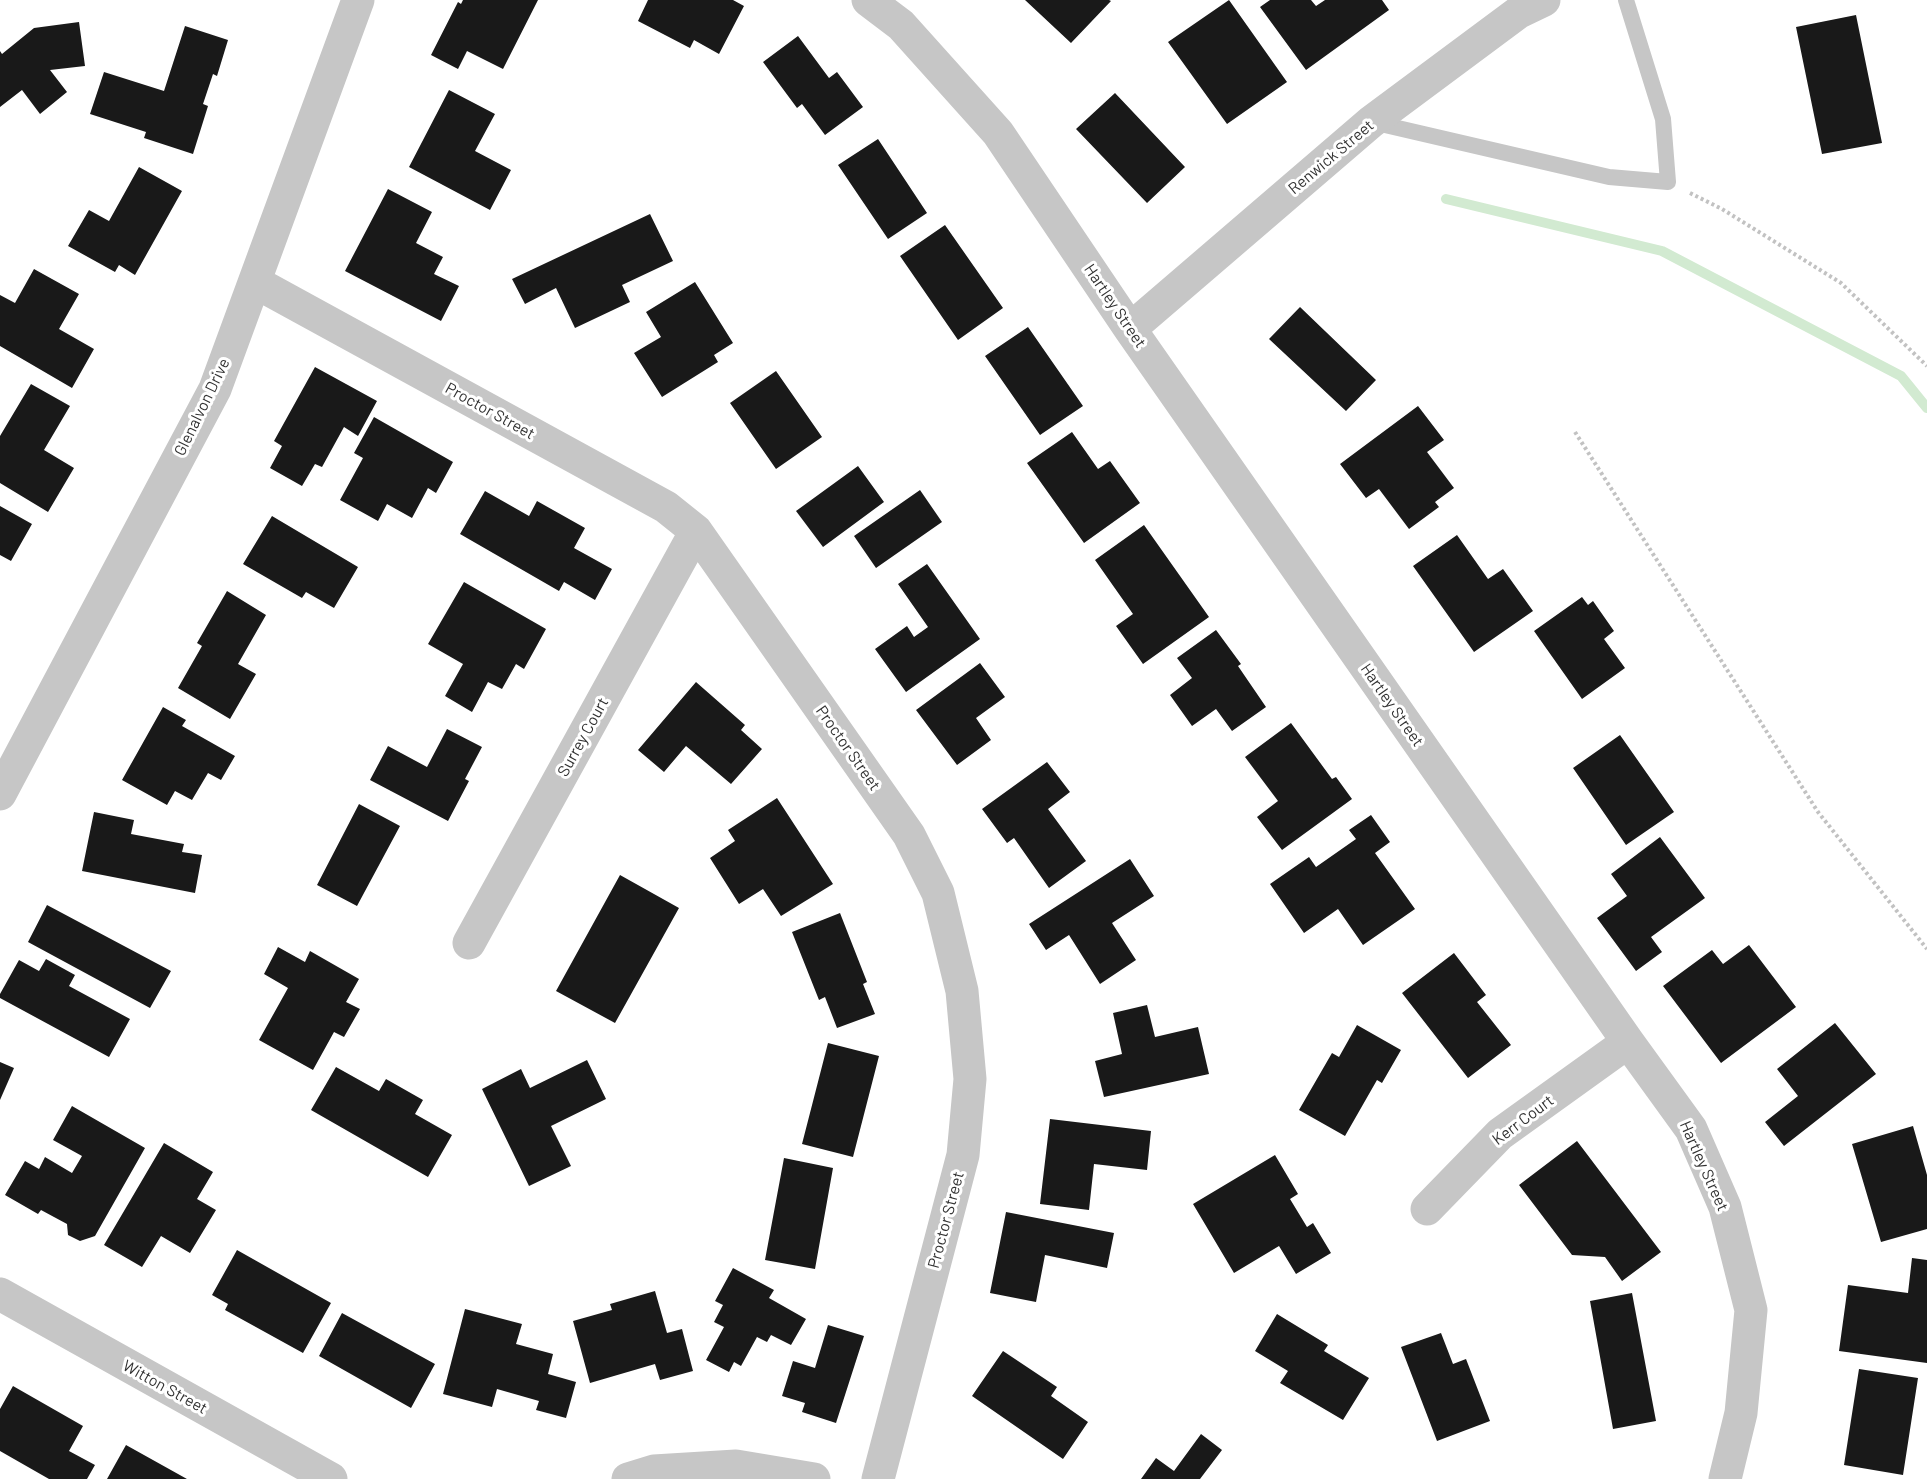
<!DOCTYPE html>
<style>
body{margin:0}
canvas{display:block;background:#fff}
</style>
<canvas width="1927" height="1479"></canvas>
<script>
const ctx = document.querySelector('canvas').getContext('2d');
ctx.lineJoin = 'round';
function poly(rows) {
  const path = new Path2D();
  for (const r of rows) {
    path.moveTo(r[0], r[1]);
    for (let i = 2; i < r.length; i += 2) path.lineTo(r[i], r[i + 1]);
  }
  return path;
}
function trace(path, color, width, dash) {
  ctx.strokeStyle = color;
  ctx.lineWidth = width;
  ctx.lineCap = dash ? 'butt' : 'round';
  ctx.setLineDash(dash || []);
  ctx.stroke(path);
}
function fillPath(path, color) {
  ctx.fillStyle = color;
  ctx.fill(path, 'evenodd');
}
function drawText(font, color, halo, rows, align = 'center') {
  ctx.font = font + ' Barlow,sans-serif';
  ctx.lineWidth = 6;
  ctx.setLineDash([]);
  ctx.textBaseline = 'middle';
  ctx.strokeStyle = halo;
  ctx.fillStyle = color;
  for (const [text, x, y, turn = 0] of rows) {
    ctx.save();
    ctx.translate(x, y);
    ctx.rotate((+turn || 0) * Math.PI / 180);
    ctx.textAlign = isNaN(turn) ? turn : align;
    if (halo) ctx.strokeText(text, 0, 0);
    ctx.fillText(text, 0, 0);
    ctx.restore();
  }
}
trace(poly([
 [1446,199,1662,251,1901,376,1927,408]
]), '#d2ead1', 10);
fillPath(poly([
 [463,0,538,0,503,69,467,51,458,69,431,55,458,2,461,4],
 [648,0,733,0,744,6,719,54,694,40,690,48,638,21],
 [1025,0,1109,0,1111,1,1071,43],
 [1229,0,1287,82,1227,124,1168,42],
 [1270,0,1311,0,1316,6,1325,0,1382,0,1389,10,1306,70,1260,7],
 [1856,15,1882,143,1822,154,1796,27],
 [79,22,85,66,50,70,67,92,40,114,22,90,0,107,0,51,2,54,34,28],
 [185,26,228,40,217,76,213,74,203,104,208,106,193,154,144,138,146,132,90,114,104,72,164,91],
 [798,36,829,78,837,72,863,107,825,135,802,104,797,108,763,62],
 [449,90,495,114,475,151,511,170,490,210,409,167],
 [1115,93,1185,167,1147,203,1076,129],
 [878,139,927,213,888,239,838,165],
 [139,167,182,191,135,275,119,265,115,272,68,246,89,210,109,221],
 [388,189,432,212,416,243,443,257,434,274,459,286,441,321,345,271],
 [650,214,673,261,622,285,630,302,575,328,556,288,525,304,512,279],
 [945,225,1003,308,958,340,900,256],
 [34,269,79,294,59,329,94,349,72,388,0,346,0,295,15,303],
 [695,282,733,343,714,355,718,362,662,397,634,353,661,337,646,312],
 [1300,307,1376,380,1346,411,1269,339],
 [1028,327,1083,406,1040,435,985,356],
 [315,367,377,401,358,436,344,427,322,467,315,464,302,486,270,468,282,446,274,441],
 [776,371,822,437,776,469,730,403],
 [31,384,70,406,44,450,74,468,48,512,0,483,0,436],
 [1418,406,1444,440,1427,452,1454,488,1435,502,1439,507,1409,529,1379,489,1366,498,1340,464],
 [374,417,453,462,436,493,428,488,412,518,387,504,378,521,340,500,363,458,354,453],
 [1072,432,1098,469,1110,461,1140,503,1084,543,1027,463],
 [858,466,884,502,823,547,796,511],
 [920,490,942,522,876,568,854,536],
 [485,491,529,516,537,501,585,528,574,548,612,569,595,600,564,582,559,591,460,534],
 [0,506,32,524,11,561,0,555],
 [272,516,358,567,334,608,306,592,302,598,243,564],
 [1144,525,1209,617,1143,664,1116,626,1133,614,1095,560],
 [1457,535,1488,579,1503,569,1533,611,1474,652,1413,566],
 [927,564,980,639,906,692,875,649,907,626,914,637,928,627,898,584],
 [464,582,546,629,524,669,516,664,502,689,488,682,472,712,445,696,463,664,428,644],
 [227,591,266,615,238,664,256,674,230,719,178,688,202,646,197,643],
 [1582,597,1588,605,1593,601,1614,631,1604,639,1625,668,1582,699,1534,631],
 [1216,630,1241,664,1238,666,1266,707,1232,731,1216,709,1192,726,1170,695,1192,678,1177,658],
 [980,663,1005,697,976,718,991,740,957,765,916,710],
 [696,682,745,725,741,730,762,749,731,784,686,746,664,772,638,750],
 [163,707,186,720,182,726,235,756,221,780,208,773,192,800,175,791,167,805,122,780],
 [1291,723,1332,779,1336,777,1352,799,1282,850,1257,817,1278,801,1245,757],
 [447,729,482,747,465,779,469,781,448,821,370,780,388,746,427,767],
 [1620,735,1674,812,1626,845,1573,768],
 [1047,762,1070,792,1048,809,1086,861,1049,888,1014,838,1007,843,982,809],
 [777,798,833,884,781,916,763,889,739,904,710,858,735,841,728,830],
 [359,804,400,826,357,906,317,885],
 [94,812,134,820,131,834,184,844,182,852,202,855,195,893,82,871],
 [1371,815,1390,842,1375,853,1415,909,1363,945,1338,909,1304,933,1270,884,1309,857,1316,867,1356,839,1349,830],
 [1660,837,1705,898,1651,937,1662,952,1636,971,1597,918,1627,896,1611,874],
 [1130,859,1154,896,1112,923,1136,960,1100,984,1069,935,1046,950,1029,924],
 [620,875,679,908,615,1023,556,991],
 [47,905,171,971,150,1008,28,942],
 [840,913,867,982,863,984,875,1014,837,1028,825,997,819,1000,792,932],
 [1749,945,1796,1007,1721,1063,1663,986,1712,950,1723,964],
 [278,947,305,962,310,951,359,979,346,1002,360,1009,344,1037,334,1032,313,1070,259,1040,288,988,264,974],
 [1454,953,1486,995,1477,1002,1511,1045,1468,1078,1402,993],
 [46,959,75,975,69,986,130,1019,109,1057,0,998,0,994,19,960,39,971],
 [1147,1005,1155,1037,1198,1027,1209,1074,1104,1097,1095,1061,1122,1054,1113,1013],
 [1835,1023,1876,1074,1784,1146,1765,1122,1798,1096,1777,1069],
 [1357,1025,1401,1050,1382,1083,1377,1080,1345,1136,1299,1110,1332,1053,1339,1057],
 [828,1043,879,1056,853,1157,802,1144],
 [587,1060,606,1099,551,1126,571,1166,529,1186,482,1089,521,1069,530,1088],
 [0,1062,14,1068,0,1100],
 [336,1067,379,1091,386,1079,423,1100,415,1114,452,1135,428,1177,311,1110],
 [72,1106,145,1148,95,1236,80,1241,68,1235,67,1224,41,1210,38,1214,5,1195,25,1161,39,1169,45,1157,72,1173,82,1156,53,1140],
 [1050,1119,1151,1131,1147,1170,1094,1164,1089,1210,1040,1204],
 [1913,1126,1927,1175,1927,1229,1881,1242,1852,1144],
 [1577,1141,1661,1252,1622,1281,1605,1257,1572,1255,1519,1185],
 [164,1143,213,1172,197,1199,216,1210,190,1253,161,1236,142,1267,104,1245],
 [1275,1155,1298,1194,1290,1199,1307,1227,1313,1223,1331,1253,1296,1274,1279,1246,1234,1273,1193,1204],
 [784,1158,833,1168,815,1269,765,1260],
 [1006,1212,1114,1233,1107,1268,1045,1255,1036,1302,990,1293],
 [237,1250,331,1303,303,1353,225,1310,228,1304,212,1295],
 [1912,1258,1927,1260,1927,1363,1839,1351,1848,1285,1908,1293],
 [733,1268,774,1290,769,1298,806,1319,791,1345,771,1335,767,1342,757,1337,741,1366,734,1362,729,1372,706,1360,724,1327,714,1322,723,1305,715,1301],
 [655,1291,667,1333,682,1329,693,1371,660,1380,655,1364,590,1383,573,1321,612,1310,610,1304],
 [1632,1293,1656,1421,1613,1429,1590,1301],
 [465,1309,522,1324,516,1344,553,1354,548,1374,576,1382,566,1418,536,1410,539,1401,497,1389,492,1407,443,1394],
 [342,1313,435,1364,411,1408,319,1356],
 [1277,1314,1328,1345,1324,1351,1369,1378,1343,1420,1280,1383,1288,1371,1255,1351],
 [828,1325,864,1336,836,1423,802,1412,805,1403,782,1396,793,1361,815,1368],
 [1441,1333,1453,1364,1466,1359,1490,1421,1437,1441,1401,1347],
 [1003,1351,1057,1387,1051,1396,1088,1422,1063,1459,972,1396],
 [1859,1369,1918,1378,1903,1475,1844,1465],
 [13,1386,83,1426,69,1451,95,1465,87,1479,49,1479,0,1451,0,1409],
 [1201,1434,1222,1450,1200,1479,1141,1479,1156,1458,1174,1471],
 [126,1445,187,1479,107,1479]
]), '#191919');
trace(poly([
 [1690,193,1722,209,1841,283,1927,366],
 [1575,432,1818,812,1927,949]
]), '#c2c2c2', 4, [3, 3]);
trace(poly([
 [1372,122,1609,177,1668,182,1663,119,1626,0]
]), '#c6c6c6', 16);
trace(poly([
 [868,0,901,25,998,133,1130,329,1628,1042,1691,1129,1725,1207,1751,1310,1741,1413,1725,1479],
 [255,282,666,507,696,531,909,835,938,893,962,991,970,1079,963,1155,878,1479],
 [1130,329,1371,122,1519,12,1544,0],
 [0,794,215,389,358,0],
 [469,943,696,531],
 [1427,1209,1500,1134,1628,1042],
 [0,1294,331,1479],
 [628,1479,654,1471,736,1466,814,1479]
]), '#c6c6c6', 33);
drawText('16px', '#323232', '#fff', [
 ["Renwick Street",1331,157,-40],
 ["Hartley Street",1115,306,56],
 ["Glenalvon Drive",202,407,-64],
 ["Proctor Street",490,411,29],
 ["Hartley Street",1392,705,55],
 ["Surrey Court",583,737,-61],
 ["Proctor Street",848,748,55],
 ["Kerr Court",1523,1120,-37],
 ["Hartley Street",1704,1166,66],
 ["Proctor Street",946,1220,-75],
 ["Witton Street",165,1387,29]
]);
</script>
